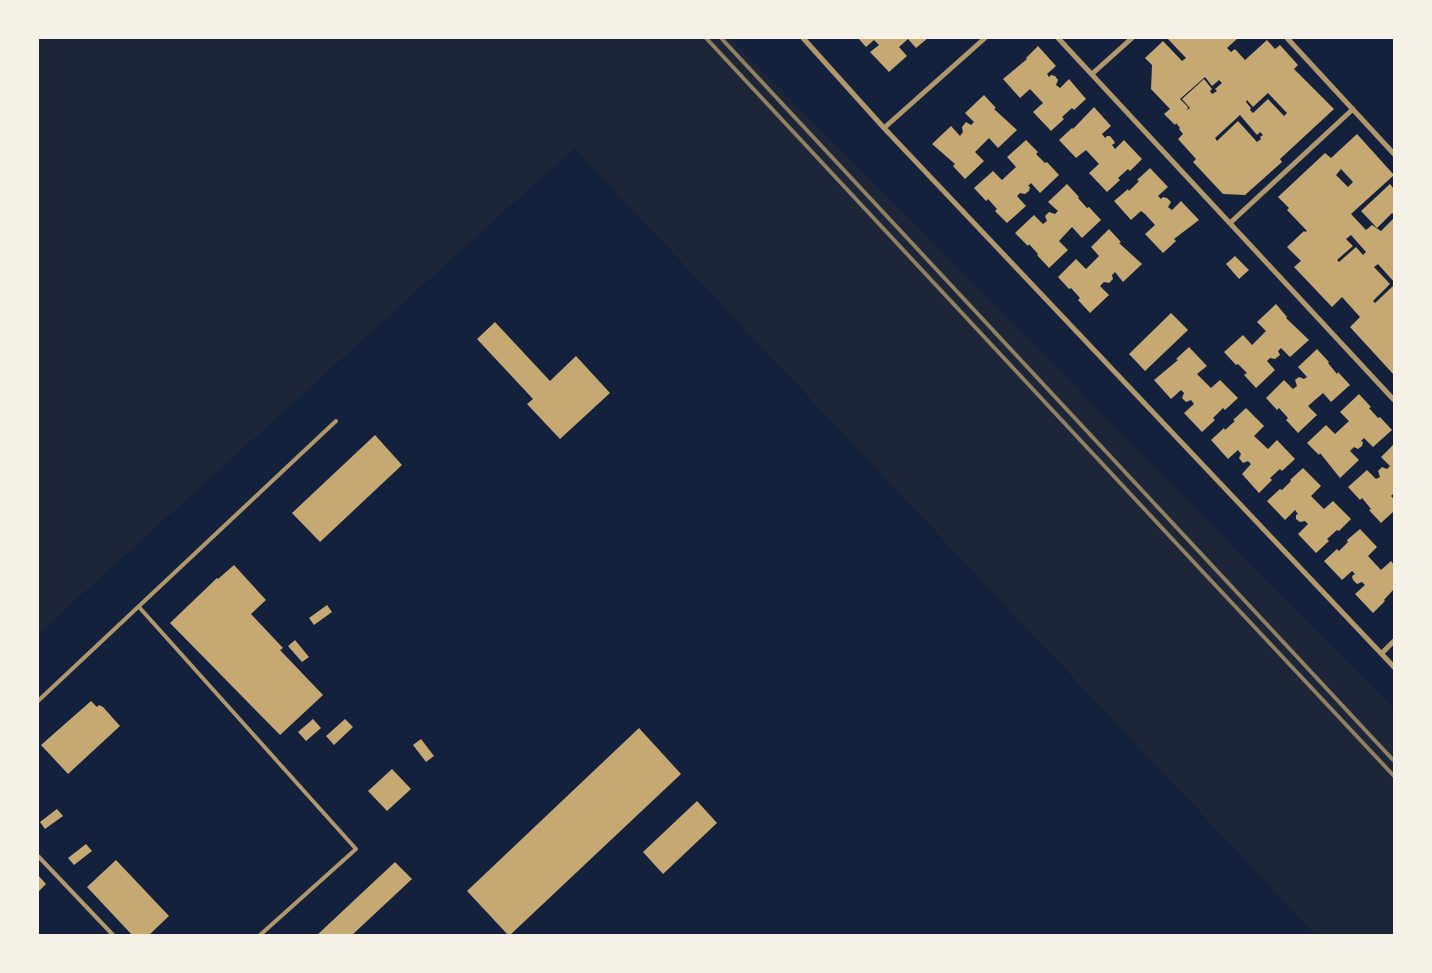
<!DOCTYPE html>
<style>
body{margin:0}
#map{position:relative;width:1432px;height:973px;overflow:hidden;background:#14213d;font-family:Jost,sans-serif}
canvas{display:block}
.frame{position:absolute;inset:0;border:39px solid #f6f1e7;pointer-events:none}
</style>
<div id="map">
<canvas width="1432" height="973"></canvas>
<div class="frame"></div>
</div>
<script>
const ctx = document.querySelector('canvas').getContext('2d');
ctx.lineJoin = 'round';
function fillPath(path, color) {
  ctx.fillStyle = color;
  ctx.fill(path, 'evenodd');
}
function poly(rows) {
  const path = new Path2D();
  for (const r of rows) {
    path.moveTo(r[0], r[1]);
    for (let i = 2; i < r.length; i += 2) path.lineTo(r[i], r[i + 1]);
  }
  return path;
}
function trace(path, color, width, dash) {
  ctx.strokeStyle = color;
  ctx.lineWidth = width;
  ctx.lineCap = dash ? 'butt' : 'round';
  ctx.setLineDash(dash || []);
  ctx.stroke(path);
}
fillPath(poly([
 [38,38,730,38,1394,709,1394,935,1316,935,574,148,38,634]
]), '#1d2539');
fillPath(poly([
 [858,38,928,38,916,48,908,39,899,47,907,56,889,72,870,52,879,45,874,40,866,47],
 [1167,38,1238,38,1227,48,1231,52,1235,49,1245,60,1267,40,1275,49,1280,45,1298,65,1294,69,1334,109,1280,159,1282,162,1245,195,1223,194,1193,162,1196,159,1178,139,1183,134,1179,129,1180,128,1176,123,1175,125,1164,114,1170,109,1151,89,1152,65,1145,58,1163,41,1182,61,1186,58],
 [1205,77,1212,86,1219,80,1222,83,1215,89,1217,91,1212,94,1210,91,1212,89,1204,79,1182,99,1190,108,1187,110,1188,107,1180,99],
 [1268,93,1287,113,1284,116,1268,99,1253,113,1250,110,1251,108,1246,102,1247,100,1253,107],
 [1240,115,1257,135,1260,132,1263,135,1260,137,1261,139,1257,142,1238,121,1217,141,1215,138],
 [1038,46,1056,66,1047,74,1049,77,1051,75,1055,76,1058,80,1056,85,1060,88,1069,79,1086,99,1074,110,1072,108,1062,117,1064,119,1051,131,1033,112,1043,103,1030,89,1020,98,1003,79,1027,59,1026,58],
 [984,95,996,108,994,109,1017,130,998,148,989,138,975,152,984,161,965,179,953,166,955,164,932,144,951,126,960,136,963,132,962,127,966,122,971,125,974,122,965,113],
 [1094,107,1111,126,1102,134,1105,138,1107,136,1110,136,1114,141,1115,143,1112,145,1115,149,1124,140,1142,159,1130,171,1128,169,1118,178,1120,180,1107,192,1089,173,1099,164,1086,150,1076,158,1059,140,1072,128,1073,129],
 [1357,134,1394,175,1351,214,1366,230,1372,225,1381,231,1394,218,1394,282,1378,264,1374,267,1390,284,1373,301,1375,303,1394,285,1394,375,1350,327,1360,317,1342,297,1332,307,1294,267,1301,261,1287,247,1304,231,1305,232,1307,231,1287,210,1289,208,1278,197,1325,153,1331,158],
 [1341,169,1353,182,1348,187,1336,175],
 [1351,235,1366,252,1363,255,1356,247,1339,262,1337,260,1353,246,1346,239],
 [1026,140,1038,152,1036,154,1045,163,1047,162,1059,175,1040,193,1031,183,1028,186,1030,187,1029,191,1025,194,1020,193,1017,196,1026,206,1007,223,995,211,997,209,988,199,986,201,974,188,993,171,1002,180,1016,167,1007,157],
 [1150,168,1168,187,1158,196,1161,199,1163,197,1167,198,1171,202,1168,207,1172,210,1181,201,1199,220,1174,239,1176,241,1163,253,1145,234,1155,225,1145,214,1141,211,1131,220,1114,201,1128,189,1129,191,1139,181,1137,180],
 [1067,184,1079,197,1078,198,1087,208,1089,207,1101,220,1082,238,1072,227,1059,241,1068,250,1049,268,1037,255,1038,254,1029,244,1028,246,1015,233,1034,215,1043,224,1047,221,1045,216,1049,212,1055,214,1058,211,1048,202],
 [1390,184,1394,189,1394,215,1392,213,1377,228,1361,211],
 [1109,229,1121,242,1119,243,1142,264,1123,282,1115,272,1112,275,1113,279,1109,283,1104,282,1100,286,1109,295,1090,313,1078,300,1080,298,1071,288,1069,289,1058,277,1076,259,1086,269,1099,256,1091,247],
 [1235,256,1249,270,1239,279,1226,264],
 [1276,304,1287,317,1286,318,1309,340,1290,357,1281,348,1278,351,1280,355,1275,359,1270,358,1267,361,1275,370,1256,388,1244,375,1247,373,1238,364,1236,365,1224,352,1243,335,1252,345,1266,331,1257,322],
 [1171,313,1188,330,1145,371,1129,354],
 [495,322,550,381,576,356,610,393,560,439,527,404,533,399,477,339],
 [1189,347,1207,366,1197,374,1211,388,1220,380,1238,398,1225,410,1223,408,1213,418,1215,420,1202,432,1184,413,1194,404,1191,400,1186,402,1182,398,1184,393,1181,390,1171,399,1154,380,1178,360,1176,359],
 [1317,349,1329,362,1328,363,1337,374,1338,372,1350,385,1331,402,1323,393,1308,406,1317,415,1298,433,1286,420,1288,418,1279,408,1277,410,1266,398,1284,380,1293,389,1297,386,1295,380,1299,377,1304,379,1307,377,1298,367],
 [1359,394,1371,407,1369,408,1378,418,1380,417,1392,430,1373,447,1364,438,1361,441,1363,442,1362,446,1358,449,1354,447,1350,451,1359,460,1340,478,1320,453,1319,455,1307,443,1326,425,1335,434,1349,421,1340,412],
 [1246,408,1264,426,1254,436,1268,449,1277,440,1295,459,1282,471,1280,469,1270,478,1272,480,1259,493,1242,474,1251,464,1248,461,1243,463,1239,458,1241,454,1238,450,1228,459,1211,440,1224,428,1225,430,1235,421,1233,420],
 [375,435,402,465,320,542,292,513],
 [1394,444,1394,493,1391,496,1394,499,1394,511,1381,523,1369,510,1371,509,1362,498,1360,500,1348,487,1367,470,1376,479,1380,477,1378,471,1382,467,1387,469,1390,466,1381,457],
 [1303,468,1321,486,1311,496,1324,509,1333,501,1351,519,1339,531,1337,530,1327,539,1329,541,1316,553,1298,534,1308,524,1305,521,1300,522,1296,519,1296,515,1298,514,1295,510,1285,520,1267,501,1280,489,1282,490,1291,481,1290,480],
 [1360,529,1377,547,1368,556,1381,570,1391,561,1394,565,1394,589,1384,600,1385,601,1373,613,1355,594,1365,585,1362,582,1357,584,1353,580,1352,576,1355,574,1352,571,1342,580,1324,561,1337,549,1339,551,1348,542,1347,540],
 [234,565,266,600,251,614,283,648,280,650,323,695,280,735,170,623,217,578,218,579],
 [327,605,332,612,314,625,309,618],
 [295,640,309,657,302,662,288,646],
 [91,701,97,707,99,705,103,707,120,726,68,774,41,745],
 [313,719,321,728,306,741,298,732],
 [345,719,353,727,334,745,326,736],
 [639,728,681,774,509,936,467,891],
 [421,739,434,756,426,762,413,745],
 [392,769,411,789,387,811,368,791],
 [697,801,717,823,663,874,643,852],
 [57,809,63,816,45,829,40,822],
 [86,844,92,851,74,865,68,858],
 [116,860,169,916,148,936,133,936,87,887],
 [395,862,412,879,351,936,316,936],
 [38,875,46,884,38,892]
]), '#c6a872');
trace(poly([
 [139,607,356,849,259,936],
 [38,701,336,421],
 [38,856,114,936]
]), '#b1986c', 4);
trace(poly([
 [803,38,884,128,985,38],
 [1058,38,1394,400],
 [1287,38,1394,154],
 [1092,74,1132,38],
 [884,128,1394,667],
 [1230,223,1353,109],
 [1382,653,1394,641]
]), '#b1986c', 5);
trace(poly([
 [706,38,1203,572,1394,776],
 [721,38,1394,761]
]), '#918062', 4);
</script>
